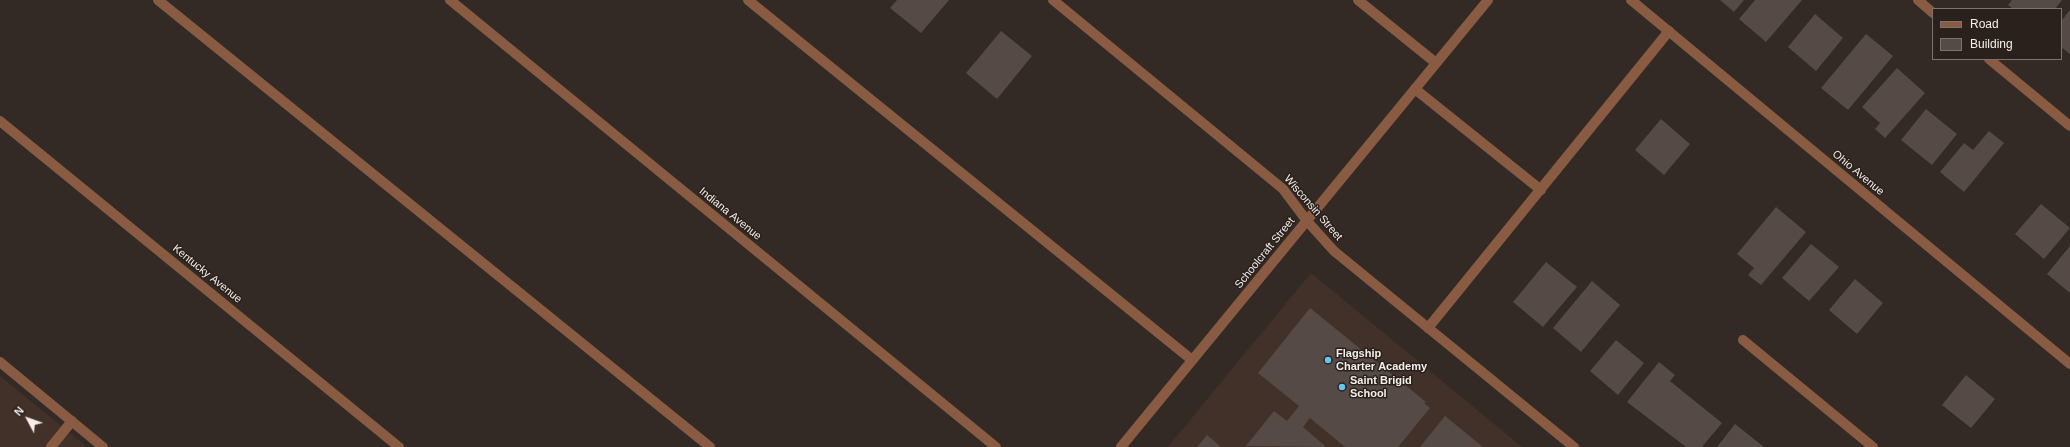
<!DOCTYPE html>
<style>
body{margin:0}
#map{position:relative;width:2070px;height:447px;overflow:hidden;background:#342a25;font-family:Arial,sans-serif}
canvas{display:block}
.legend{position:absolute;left:1932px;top:8px;width:130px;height:52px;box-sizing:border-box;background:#2a201c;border:1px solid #7b736f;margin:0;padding:5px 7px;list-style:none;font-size:12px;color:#f5efeb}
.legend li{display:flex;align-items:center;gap:8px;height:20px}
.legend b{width:20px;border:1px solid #7b736f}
.north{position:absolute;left:8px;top:399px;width:40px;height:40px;-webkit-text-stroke:3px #2a201c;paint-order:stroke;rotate:311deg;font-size:11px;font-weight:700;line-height:16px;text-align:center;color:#f5efeb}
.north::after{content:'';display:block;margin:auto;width:14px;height:18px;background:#f5efeb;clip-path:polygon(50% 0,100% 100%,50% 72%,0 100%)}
</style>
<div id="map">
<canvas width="2070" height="447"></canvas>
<ul class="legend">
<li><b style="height:5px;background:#895b42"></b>Road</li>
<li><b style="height:11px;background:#554a45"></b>Building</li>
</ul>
<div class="north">N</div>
</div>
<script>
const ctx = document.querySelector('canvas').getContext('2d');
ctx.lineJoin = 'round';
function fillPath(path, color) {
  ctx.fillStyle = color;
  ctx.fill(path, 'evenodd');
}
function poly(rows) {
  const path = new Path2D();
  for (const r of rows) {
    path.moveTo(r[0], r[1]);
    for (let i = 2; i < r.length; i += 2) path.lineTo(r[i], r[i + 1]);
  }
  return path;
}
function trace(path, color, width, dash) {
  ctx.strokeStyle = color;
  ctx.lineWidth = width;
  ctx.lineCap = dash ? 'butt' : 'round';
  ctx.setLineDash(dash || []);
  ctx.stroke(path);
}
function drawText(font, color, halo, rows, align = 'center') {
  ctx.font = font + ' Arial,sans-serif';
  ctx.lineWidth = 3;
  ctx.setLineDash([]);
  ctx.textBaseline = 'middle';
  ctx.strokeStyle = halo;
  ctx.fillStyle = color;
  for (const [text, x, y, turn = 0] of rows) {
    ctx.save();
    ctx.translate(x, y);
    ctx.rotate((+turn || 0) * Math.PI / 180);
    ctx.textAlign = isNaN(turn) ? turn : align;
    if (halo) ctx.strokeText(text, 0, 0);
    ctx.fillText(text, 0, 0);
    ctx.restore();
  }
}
fillPath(poly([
 [1311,273,1522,447,1168,447],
 [0,376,87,447,0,447]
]), '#413129');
fillPath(poly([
 [897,0,949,0,921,33,890,8],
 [1720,0,1744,0,1734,12],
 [1755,0,1802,0,1766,42,1739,19],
 [2012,0,2062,0,2055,9,2013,9,2008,5],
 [2070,10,2070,54,2061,47,2061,21],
 [1815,14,1843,38,1816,71,1788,47],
 [1001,31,1032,56,997,99,966,73],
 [1866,34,1893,56,1848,110,1821,88],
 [1897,68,1925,93,1885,138,1875,129,1880,123,1862,107],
 [1926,109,1957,134,1932,165,1901,140],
 [1661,119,1690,144,1664,175,1635,150],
 [1989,131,2004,143,1964,192,1940,172,1964,143,1973,150],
 [2041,204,2070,228,2044,259,2015,234],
 [1776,207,1806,232,1761,285,1748,275,1754,268,1737,254],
 [1811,244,1839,267,1809,301,1782,278],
 [2070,246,2070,293,2047,274],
 [1546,262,1577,287,1543,327,1513,302],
 [1855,279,1883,303,1857,334,1829,310],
 [1592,281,1620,305,1581,352,1553,328],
 [1310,308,1426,402,1424,403,1430,408,1398,447,1345,447,1310,418,1303,427,1325,446,1324,447,1246,446,1274,411,1287,421,1299,406,1258,373],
 [1616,340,1644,363,1618,395,1590,371],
 [1659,362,1675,375,1670,381,1722,423,1702,447,1686,447,1627,402],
 [1966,375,1995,399,1971,428,1942,405],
 [1445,416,1483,447,1420,447],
 [1735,424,1764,447,1717,447],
 [1207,435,1221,447,1197,447]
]), '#554a45');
trace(poly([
 [158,0,710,447],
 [748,0,1192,360],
 [1358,0,1436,63],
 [1918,0,1933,13],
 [1989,59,2070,126],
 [1415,89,1541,190],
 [1428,328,1669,31],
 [1743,340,1873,447],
 [0,362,103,447],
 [51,447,72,421]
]), '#895b42', 10);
trace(poly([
 [450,0,996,447],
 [1053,0,1283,189,1307,221,1334,251,1574,447],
 [1631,0,2070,364],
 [0,121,399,447],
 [1121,447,1488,0]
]), '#895b42', 10);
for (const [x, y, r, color] of [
 [1328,360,4,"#65c5ee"],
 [1342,387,4,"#65c5ee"]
]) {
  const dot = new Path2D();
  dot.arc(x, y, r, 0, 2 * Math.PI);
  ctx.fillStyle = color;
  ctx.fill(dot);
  trace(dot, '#2a201c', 1.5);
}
drawText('11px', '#f5efeb', '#2a201c', [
 ["Ohio Avenue",1858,173,40],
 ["Wisconsin Street",1313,208,49],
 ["Indiana Avenue",730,214,39],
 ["Schoolcraft Street",1265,253,-51],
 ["Kentucky Avenue",207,274,39]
]);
drawText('bold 11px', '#f5efeb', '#2a201c', [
 ["Flagship",1336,354],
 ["Charter Academy",1336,367],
 ["Saint Brigid",1350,381],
 ["School",1350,394]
], 'left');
</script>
